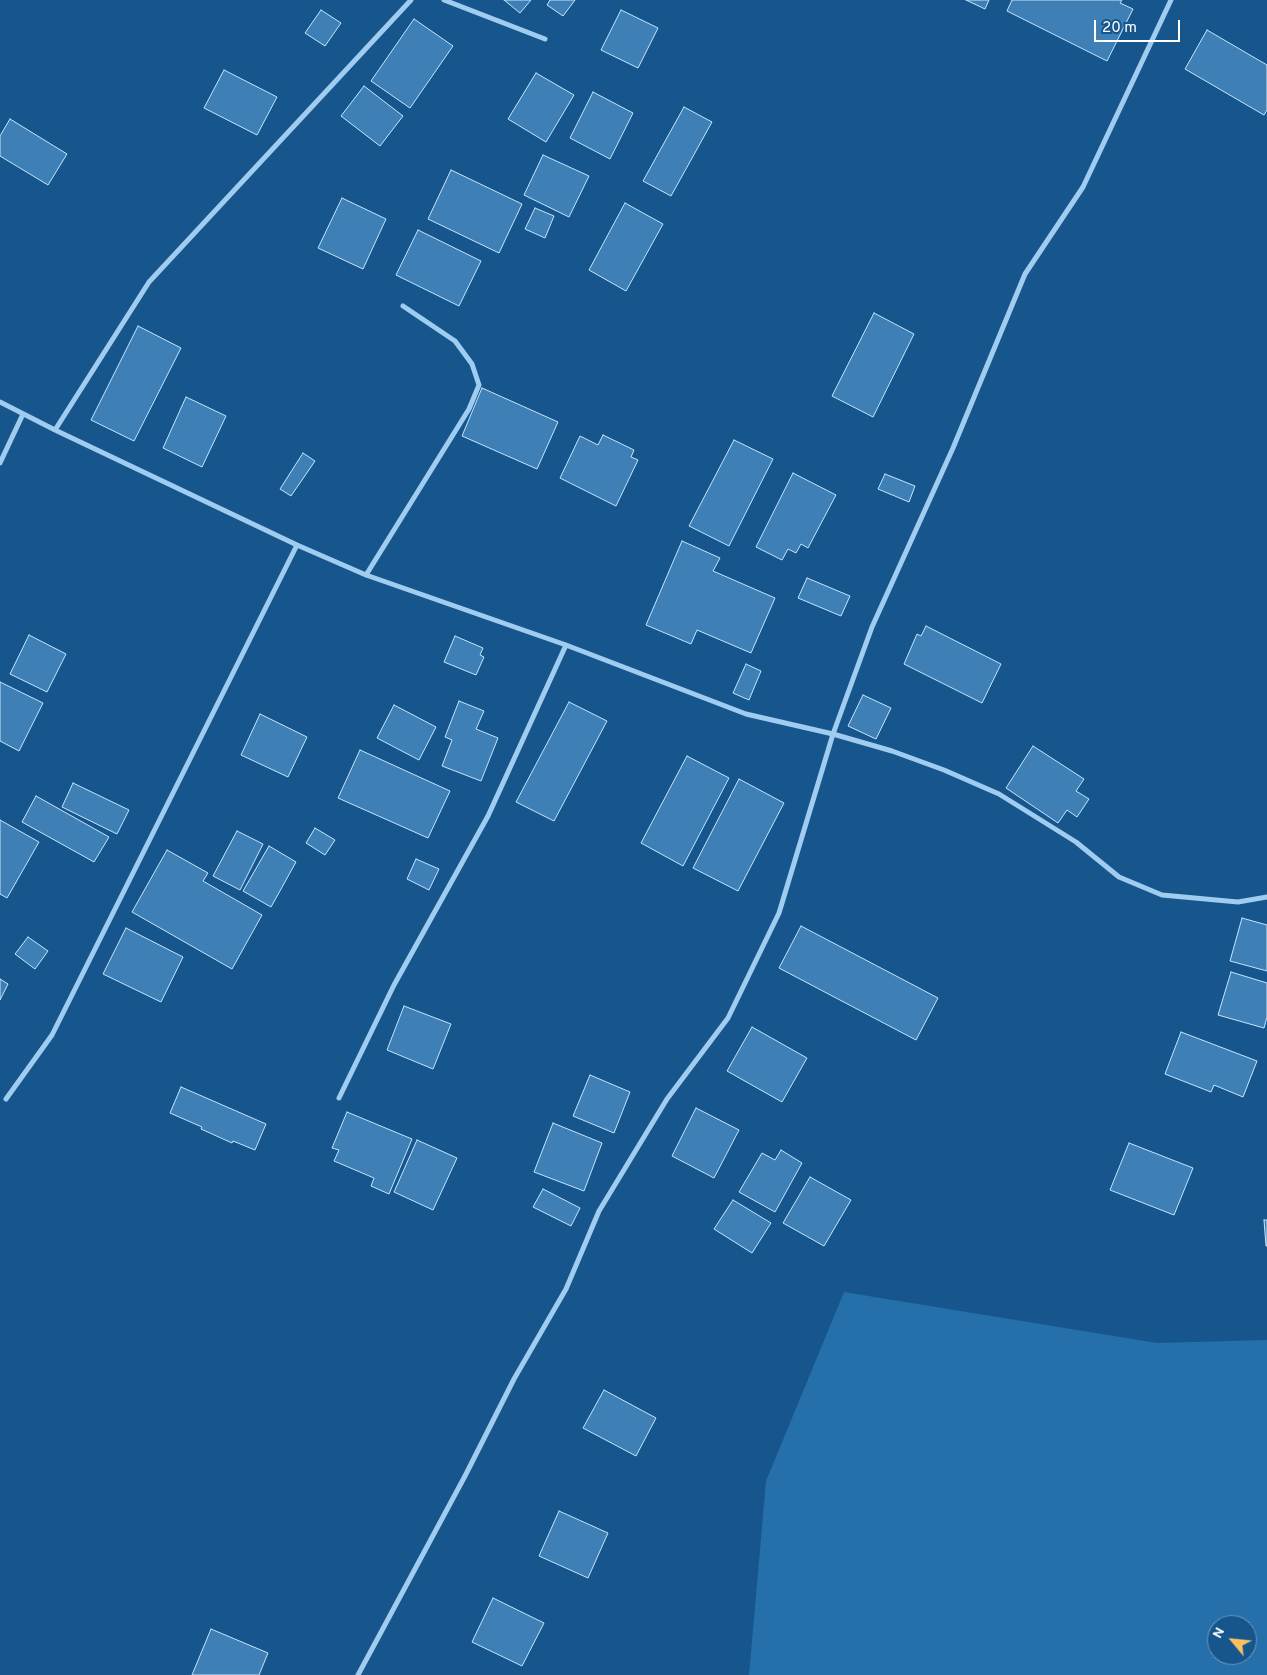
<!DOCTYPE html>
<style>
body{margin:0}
#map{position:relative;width:1267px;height:1675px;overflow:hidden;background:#16568d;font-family:Overpass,sans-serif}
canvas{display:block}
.north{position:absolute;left:1207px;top:1615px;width:50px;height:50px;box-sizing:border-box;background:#16568d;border:1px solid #739abb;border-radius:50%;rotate:298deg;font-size:14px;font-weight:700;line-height:20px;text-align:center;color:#fff}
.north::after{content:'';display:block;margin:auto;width:18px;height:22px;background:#ffc05f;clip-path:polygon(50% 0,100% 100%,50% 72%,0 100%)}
.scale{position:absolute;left:1094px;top:20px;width:86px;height:22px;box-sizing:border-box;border:2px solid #fff;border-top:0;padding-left:6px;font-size:15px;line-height:18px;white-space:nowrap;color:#fff;-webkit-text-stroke:4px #16568d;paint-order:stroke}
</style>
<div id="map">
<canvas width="1267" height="1675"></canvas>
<div class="north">N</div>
<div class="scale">20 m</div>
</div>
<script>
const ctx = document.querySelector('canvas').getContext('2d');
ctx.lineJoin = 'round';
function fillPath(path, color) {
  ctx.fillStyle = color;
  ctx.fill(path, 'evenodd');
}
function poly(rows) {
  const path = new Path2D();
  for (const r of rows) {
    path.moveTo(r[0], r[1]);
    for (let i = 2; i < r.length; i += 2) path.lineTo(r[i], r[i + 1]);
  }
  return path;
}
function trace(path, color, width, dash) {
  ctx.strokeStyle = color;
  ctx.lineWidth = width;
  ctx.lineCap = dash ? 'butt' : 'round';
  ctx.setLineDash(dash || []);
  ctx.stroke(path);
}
fillPath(poly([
 [844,1292,1157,1343,1267,1340,1267,1675,749,1675,766,1481],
 [1217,1625,1247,1625,1247,1655,1217,1655]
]), '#256faa');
const building = poly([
 [504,0,531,0,520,13,504,0],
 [550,0,575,0,563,16,547,5,550,0],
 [966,0,989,0,985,9,966,0],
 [1012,0,1122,0,1120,3,1133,9,1107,61,1007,11,1012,0],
 [321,10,341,23,325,46,305,33,321,10],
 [621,10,658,28,638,68,601,50,621,10],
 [414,19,453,46,410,108,371,81,414,19],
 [1207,30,1267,65,1267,110,1264,115,1185,69,1207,30],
 [224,70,277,97,257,135,204,108,224,70],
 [536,73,574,95,546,142,508,119,536,73],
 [364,86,403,116,380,146,341,116,364,86],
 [593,92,633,113,610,159,570,138,593,92],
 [684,107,712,122,671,196,643,181,684,107],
 [10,119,67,154,48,185,0,156,0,136,10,119],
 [543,155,589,176,569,217,524,195,543,155],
 [451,170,522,204,499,253,428,219,451,170],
 [342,198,386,219,363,269,318,248,342,198],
 [625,203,663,224,626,291,589,270,625,203],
 [535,208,554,216,545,238,525,229,535,208],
 [418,230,481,261,459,306,396,275,418,230],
 [874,313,914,334,873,417,832,396,874,313],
 [138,326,181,348,134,441,91,420,138,326],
 [482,388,558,422,537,469,462,436,482,388],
 [186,397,226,416,202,467,163,448,186,397],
 [603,435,634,450,631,457,638,460,616,506,560,478,580,436,598,445,603,435],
 [734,440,773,459,729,546,689,526,734,440],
 [303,453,315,461,291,496,280,489,303,453],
 [793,473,836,495,808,548,801,544,796,553,788,549,782,560,756,547,793,473],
 [885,474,915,486,909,502,878,489,885,474],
 [682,541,720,558,713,571,775,598,751,653,697,630,691,644,646,625,682,541],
 [807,578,850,596,841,616,798,598,807,578],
 [926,626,1001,664,982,703,904,664,917,634,921,636,926,626],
 [29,635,66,654,47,692,10,674,29,635],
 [455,636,483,648,480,655,484,657,476,675,444,662,455,636],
 [746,664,761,671,749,700,733,693,746,664],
 [0,682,43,703,19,751,0,741,0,682],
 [863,695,891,708,876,739,848,726,863,695],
 [459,701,484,711,476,729,498,738,481,781,442,766,452,740,445,737,459,701],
 [569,702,607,721,554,821,516,802,569,702],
 [394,705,436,727,419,760,377,738,394,705],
 [260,714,307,737,288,777,241,755,260,714],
 [1033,746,1084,779,1076,791,1089,799,1077,817,1067,810,1058,823,1006,788,1033,746],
 [360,750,450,791,428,838,338,798,360,750],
 [687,756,729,778,683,866,641,843,687,756],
 [739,779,784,803,738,891,693,868,739,779],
 [73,783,129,810,117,834,62,807,73,783],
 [36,796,109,837,94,862,22,822,36,796],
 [0,820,39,842,7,898,0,894,0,820],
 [315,828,335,840,325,855,306,843,315,828],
 [237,831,263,844,240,890,213,876,237,831],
 [269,846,296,862,271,907,243,891,269,846],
 [167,850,208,873,203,881,262,915,232,969,132,912,167,850],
 [416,859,439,869,429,890,407,879,416,859],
 [1242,918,1267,925,1267,971,1230,961,1242,918],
 [801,926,938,998,916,1040,779,968,801,926],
 [126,928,183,957,161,1002,103,974,126,928],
 [28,937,48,951,35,969,15,954,28,937],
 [1231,972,1267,983,1267,1017,1264,1028,1218,1015,1231,972],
 [0,979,8,984,0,1000,0,979],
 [404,1006,451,1024,433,1069,387,1050,404,1006],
 [752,1027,807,1058,782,1102,727,1071,752,1027],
 [1181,1032,1257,1061,1243,1097,1214,1085,1211,1092,1165,1074,1181,1032],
 [590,1075,630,1092,614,1133,573,1116,590,1075],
 [181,1087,266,1124,255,1150,233,1141,232,1143,201,1129,202,1127,170,1113,181,1087],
 [696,1108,739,1130,714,1178,672,1156,696,1108],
 [347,1112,412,1139,389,1194,371,1186,374,1178,334,1161,339,1150,332,1148,347,1112],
 [553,1123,602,1143,584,1191,534,1172,553,1123],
 [417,1140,457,1158,433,1210,394,1192,417,1140],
 [1129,1143,1193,1168,1174,1215,1110,1190,1129,1143],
 [781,1150,802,1163,775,1212,739,1192,762,1153,775,1160,781,1150],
 [810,1177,851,1200,824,1246,783,1223,810,1177],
 [543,1189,580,1208,571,1226,533,1207,543,1189],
 [733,1200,771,1223,752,1253,714,1229,733,1200],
 [1264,1220,1267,1220,1267,1246,1266,1246,1264,1220],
 [604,1390,656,1418,636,1456,583,1428,604,1390],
 [559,1511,608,1533,588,1578,539,1556,559,1511],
 [493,1598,544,1623,522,1666,472,1642,493,1598],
 [211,1629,268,1653,259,1675,192,1675,211,1629]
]);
fillPath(building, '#3e80b6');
trace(building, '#c7e4fb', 1);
trace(poly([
 [444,0,545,39],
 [0,402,55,430,297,545,366,575,566,645,746,714,833,734,892,751,944,770,999,794,1076,842,1119,877,1162,895,1238,902,1267,897],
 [55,430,149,282,411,0],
 [0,463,23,414],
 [366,575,469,409,479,385,472,364,455,341,403,306],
 [339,1098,394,985,488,816,566,645],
 [6,1099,52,1035,297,545],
 [358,1675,465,1476,514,1379,566,1289,599,1211,667,1099,728,1018,779,913,833,734,872,627,953,448,1025,274,1083,187,1171,0]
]), '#a0ccf0', 5);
</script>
